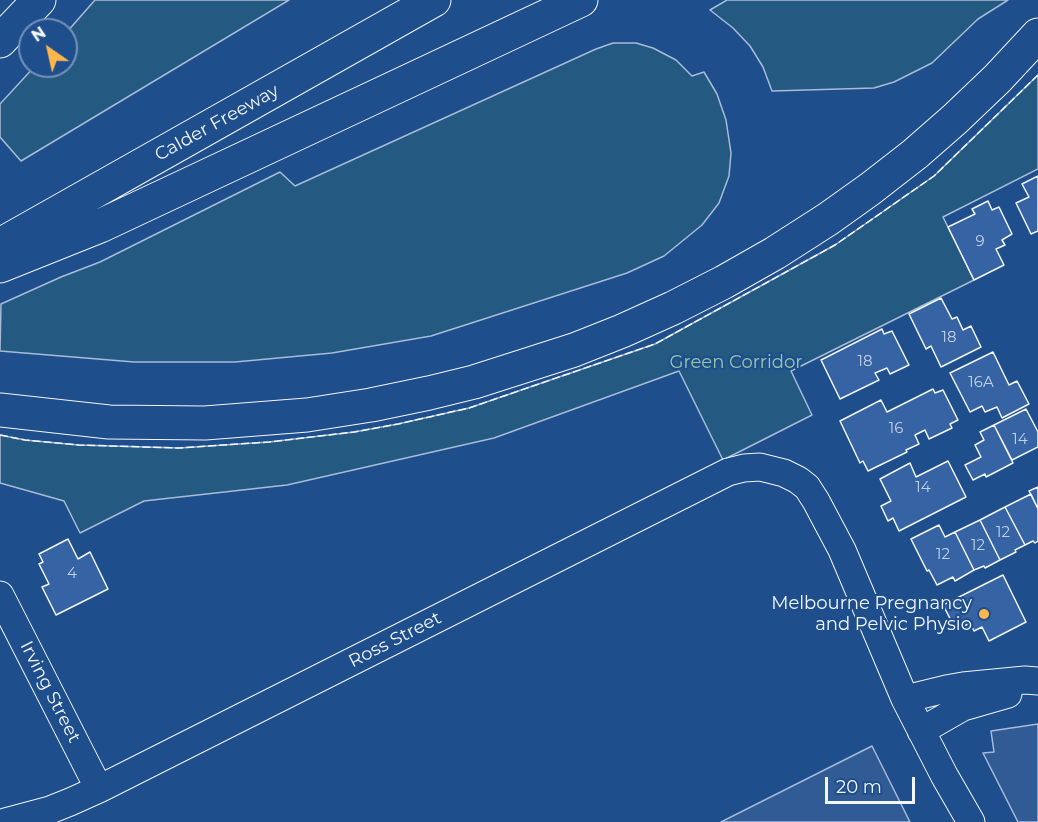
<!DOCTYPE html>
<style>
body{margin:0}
#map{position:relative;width:1038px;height:822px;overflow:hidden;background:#1f4e8c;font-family:Montserrat,sans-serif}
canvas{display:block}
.north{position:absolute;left:18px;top:18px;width:60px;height:60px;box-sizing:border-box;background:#1f4e8c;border:2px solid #7391ba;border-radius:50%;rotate:326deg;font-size:16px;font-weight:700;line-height:24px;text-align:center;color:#f2f6ff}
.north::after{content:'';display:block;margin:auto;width:21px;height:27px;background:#ffb74d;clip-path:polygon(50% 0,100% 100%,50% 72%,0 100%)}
.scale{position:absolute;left:825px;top:777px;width:90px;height:27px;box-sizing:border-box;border:3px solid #f2f6ff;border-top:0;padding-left:8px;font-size:18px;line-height:21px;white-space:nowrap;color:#f2f6ff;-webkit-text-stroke:4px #1f4e8c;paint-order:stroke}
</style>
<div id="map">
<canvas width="1038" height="822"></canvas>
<div class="north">N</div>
<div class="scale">20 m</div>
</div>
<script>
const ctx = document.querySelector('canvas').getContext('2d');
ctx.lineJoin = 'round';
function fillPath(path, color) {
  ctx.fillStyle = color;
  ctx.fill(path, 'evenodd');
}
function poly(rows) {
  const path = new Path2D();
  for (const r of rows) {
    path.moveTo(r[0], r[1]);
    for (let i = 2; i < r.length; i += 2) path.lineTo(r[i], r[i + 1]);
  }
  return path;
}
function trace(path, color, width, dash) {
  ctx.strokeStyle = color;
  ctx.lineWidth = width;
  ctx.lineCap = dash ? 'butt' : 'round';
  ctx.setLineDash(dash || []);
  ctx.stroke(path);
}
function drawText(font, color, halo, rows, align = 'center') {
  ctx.font = font + ' Montserrat,sans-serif';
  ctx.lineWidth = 4.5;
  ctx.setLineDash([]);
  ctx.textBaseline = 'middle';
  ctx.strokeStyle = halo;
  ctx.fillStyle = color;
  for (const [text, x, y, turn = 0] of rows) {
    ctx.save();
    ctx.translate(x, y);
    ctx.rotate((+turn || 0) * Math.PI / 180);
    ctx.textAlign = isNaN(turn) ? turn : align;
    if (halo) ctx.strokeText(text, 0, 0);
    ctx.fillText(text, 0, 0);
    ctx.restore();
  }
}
const green = poly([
 [95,0,289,0,21,161,0,137,0,104,35,66,66,66,66,33,95,0],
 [727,0,1008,0,978,19,932,63,894,82,874,88,772,91,763,67,750,46,733,28,710,10,727,0],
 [613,43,636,43,653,48,676,60,692,76,704,72,717,94,726,120,731,153,729,176,719,203,702,225,664,256,627,273,431,336,332,353,235,362,134,362,0,351,1,304,61,277,100,262,280,172,295,186,596,49,613,43],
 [1038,75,1038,169,943,217,974,280,791,371,812,415,723,460,679,371,494,438,287,485,144,501,80,533,64,501,0,483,0,435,25,440,79,445,179,448,269,442,354,432,398,424,469,408,655,344,835,245,934,176,1038,75]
]);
fillPath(green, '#245a82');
trace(green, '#a8bbd7', 1.5);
const parking = poly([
 [1038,724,1038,822,1018,822,983,753,994,752,991,731,1038,724],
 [872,746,910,822,721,822,872,746]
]);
fillPath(parking, '#305b95');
trace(parking, '#a8bbd7', 1.5);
const building = poly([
 [1038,176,1038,231,1031,234,1016,203,1029,197,1022,184,1038,176],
 [988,201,992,210,999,207,1012,234,1002,240,1005,245,996,249,1004,265,974,280,948,227,975,214,972,209,988,201],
 [941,298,952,319,957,317,963,330,971,326,981,347,941,367,931,346,926,349,909,314,941,298],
 [882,329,884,334,892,331,909,365,890,374,887,368,875,373,879,380,840,399,821,360,882,329],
 [993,352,1009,385,1017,381,1029,404,1002,418,997,407,985,412,982,406,970,412,950,373,993,352],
 [933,389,935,393,943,390,958,420,950,424,952,428,929,439,925,430,915,435,919,444,906,450,907,452,868,471,863,461,860,463,840,421,881,400,887,412,933,389],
 [1026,409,1038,432,1038,447,1012,460,994,425,1026,409],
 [994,425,1013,463,986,477,985,474,973,480,965,465,981,457,975,445,984,440,980,432,994,425],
 [948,461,966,497,899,531,893,518,888,521,881,506,891,501,880,479,910,463,916,477,948,461],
 [1038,487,1038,509,1029,491,1038,487],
 [1031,494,1038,509,1038,541,1035,543,1033,541,1025,545,1005,507,1031,494],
 [1005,507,1025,545,1015,550,1016,552,1000,560,980,520,1005,507],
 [980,520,1000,560,985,568,984,566,974,570,955,532,980,520],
 [939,525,945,537,955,532,974,570,955,581,953,577,937,585,929,570,927,571,911,539,939,525],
 [68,539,78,559,90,552,108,589,56,615,42,587,49,584,39,564,43,562,39,554,68,539],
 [1003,575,1026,622,989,641,982,627,974,631,970,623,956,630,943,605,1003,575]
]);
fillPath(building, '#3563a3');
trace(building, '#f2f6ff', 1.5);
const street = poly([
 [0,595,99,789],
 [905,699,946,689,963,686,1025,680,1038,681],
 [921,731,963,707,1008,694],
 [5,822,50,810,70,802,99,789,728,472,744,468,760,467,784,473,798,480,807,487,816,501,842,550,905,699,944,775,971,822]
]);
const highway = poly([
 [0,41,39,0],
 [0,245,434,0],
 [0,266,100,226,581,0],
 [0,410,109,422,205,423,307,415,371,405,429,393,474,382,574,350,622,331,673,308,724,282,775,253,828,219,870,189,915,154,955,119,997,79,1038,35]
]);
trace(street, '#f2f6ff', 29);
trace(highway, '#f2f6ff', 35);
trace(street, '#1f4e8c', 27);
trace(highway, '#1f4e8c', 33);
trace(poly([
 [0,435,25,440,79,445,179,448,269,442,354,432,398,424,469,408,655,344,835,245,934,176,1038,75]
]), '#f2f6ff', 1.5, [8, 3]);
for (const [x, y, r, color] of [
 [984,614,6,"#ffb74d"]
]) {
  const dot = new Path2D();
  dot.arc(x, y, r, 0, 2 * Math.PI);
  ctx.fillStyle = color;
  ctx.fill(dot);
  trace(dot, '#1f4e8c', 2);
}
drawText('15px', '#c3d1e8', null, [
 ["9",980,242],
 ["18",949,338],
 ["18",865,362],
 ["16A",981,383],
 ["16",896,429],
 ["14",1020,440],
 ["14",923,488],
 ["12",1003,533],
 ["12",978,546],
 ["12",943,555],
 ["4",72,574]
]);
drawText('18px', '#f2f6ff', '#1f4e8c', [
 ["Calder Freeway",217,123,-29],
 ["Ross Street",395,640,-27],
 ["Irving Street",50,692,63]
]);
drawText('18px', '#97c8a6', '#1f4e8c', [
 ["Green Corridor",736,363]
]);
drawText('18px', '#f2f6ff', '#1f4e8c', [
 ["Melbourne Pregnancy",972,604],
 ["and Pelvic Physio",972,625]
], 'right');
</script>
